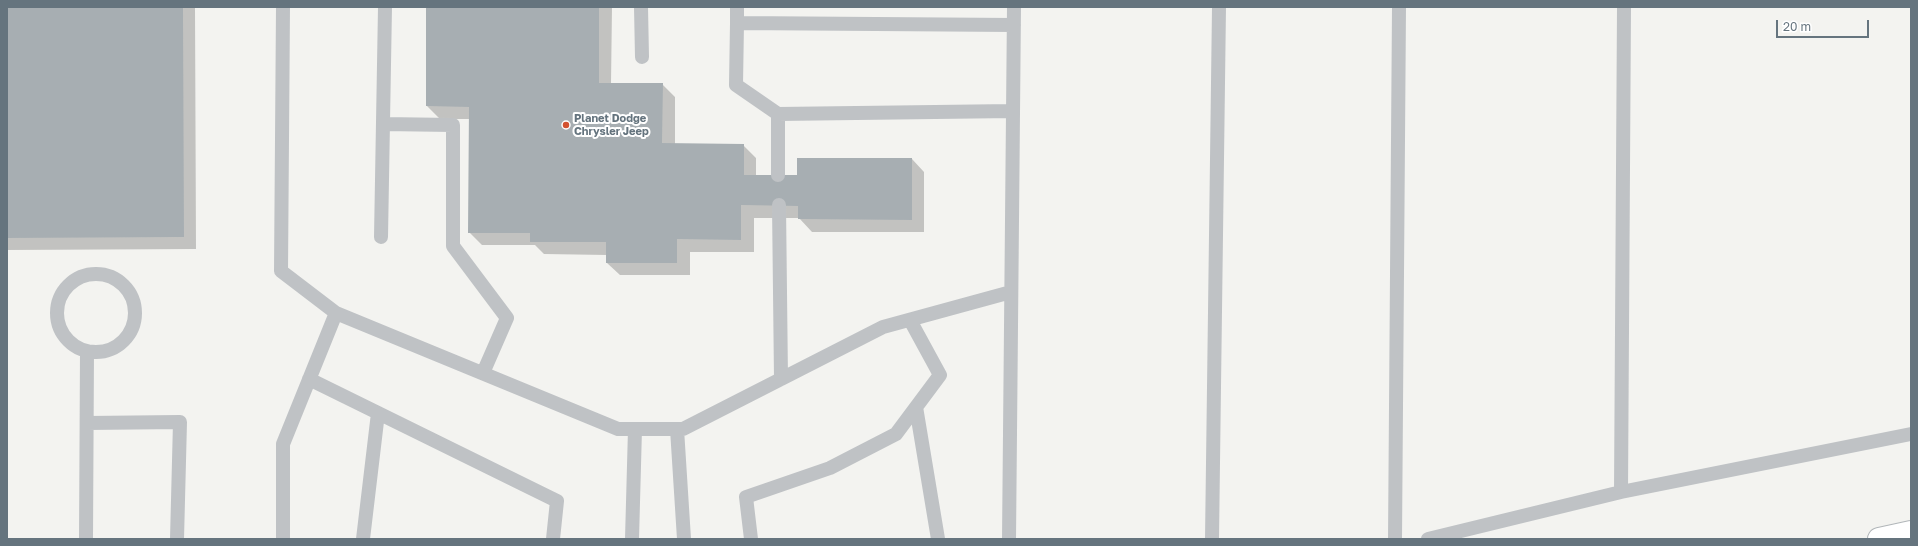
<!DOCTYPE html>
<style>
body{margin:0}
#map{position:relative;width:1918px;height:546px;overflow:hidden;background:#f3f3f0;font-family:"Golos Text",sans-serif}
canvas{display:block}
.frame{position:absolute;inset:0;border:8px solid #65747e;pointer-events:none}
.scale{position:absolute;left:1776px;top:20px;width:93px;height:18px;box-sizing:border-box;border:2px solid #65747e;border-top:0;padding-left:5px;font-size:12px;line-height:14px;white-space:nowrap;color:#65747e;-webkit-text-stroke:3px #fff;paint-order:stroke}
</style>
<div id="map">
<canvas width="1918" height="546"></canvas>
<div class="frame"></div>
<div class="scale">20 m</div>
</div>
<script>
const ctx = document.querySelector('canvas').getContext('2d');
ctx.lineJoin = 'round';
function fillPath(path, color) {
  ctx.fillStyle = color;
  ctx.fill(path, 'evenodd');
}
function poly(rows) {
  const path = new Path2D();
  for (const r of rows) {
    if (r.length === 3) {
      path.moveTo(r[0] + r[2], r[1]);
      path.arc(r[0], r[1], r[2], 0, 2 * Math.PI);
      continue;
    }
    path.moveTo(r[0], r[1]);
    for (let i = 2; i < r.length; i += 2) path.lineTo(r[i], r[i + 1]);
  }
  return path;
}
function trace(path, color, width, dash) {
  ctx.strokeStyle = color;
  ctx.lineWidth = width;
  ctx.lineCap = dash ? 'butt' : 'round';
  ctx.setLineDash(dash || []);
  ctx.stroke(path);
}
function drawText(font, color, halo, rows, align = 'center') {
  ctx.font = font + ' "Golos Text",sans-serif';
  ctx.lineWidth = 4;
  ctx.setLineDash([]);
  ctx.textBaseline = 'middle';
  ctx.strokeStyle = halo;
  ctx.fillStyle = color;
  for (const [text, x, y, turn = 0] of rows) {
    ctx.save();
    ctx.translate(x, y);
    ctx.rotate((+turn || 0) * Math.PI / 180);
    ctx.textAlign = isNaN(turn) ? turn : align;
    if (halo) ctx.strokeText(text, 0, 0);
    ctx.fillText(text, 0, 0);
    ctx.restore();
  }
}
fillPath(poly([
 [7,7,195,7,196,249,7,250],
 [427,7,612,7,611,84,662,84,675,97,675,144,743,145,756,158,756,176,798,176,912,159,924,172,924,232,812,232,799,218,754,218,754,252,690,252,690,275,620,275,607,263,607,255,544,254,535,245,482,245,469,232,470,119,440,119,427,106]
]), '#0003');
fillPath(poly([
 [7,7,183,7,184,237,7,238],
 [426,7,599,7,599,83,663,83,662,143,744,144,744,175,797,175,797,158,912,158,912,220,798,219,798,206,741,205,741,240,677,239,677,263,606,263,606,242,530,242,530,233,468,233,469,107,426,106]
]), '#a7aeb2');
const secondary = poly([
 [1879,539,1911,532]
]);
trace(secondary, '#b1b6b9', 24);
trace(poly([
 [283,7,281,271,336,313,283,444,283,539],
 [641,7,642,57],
 [737,7,737,23],
 [778,114,736,85,737,23,1014,25],
 [383,124,453,125,453,246,507,318,483,373],
 [778,175,778,114,1013,111],
 [779,205,781,379],
 [381,237,385,7],
 [96,313,39],
 [336,313,618,429,683,429,883,327,1011,292],
 [309,379,557,501,553,539],
 [916,407,938,539],
 [87,423,180,422,177,539],
 [677,429,684,539],
 [1621,492,1911,434],
 [86,539,87,351],
 [363,539,378,413],
 [632,539,635,429],
 [751,539,746,497,830,468,896,434,940,375,910,320],
 [1009,539,1014,7],
 [1212,539,1219,7],
 [1395,539,1399,7],
 [1428,539,1621,492,1624,7]
]), '#bfc2c5', 14);
trace(secondary, '#fff', 22);
for (const [x, y, r, color] of [
 [566,125,4,"#d35130"]
]) {
  const dot = new Path2D();
  dot.arc(x, y, r, 0, 2 * Math.PI);
  ctx.fillStyle = color;
  ctx.fill(dot);
  trace(dot, '#fff', 1.5);
}
drawText('bold 11px', '#65747e', '#fff', [
 ["Planet Dodge",574,119],
 ["Chrysler Jeep",574,132]
], 'left');
</script>
